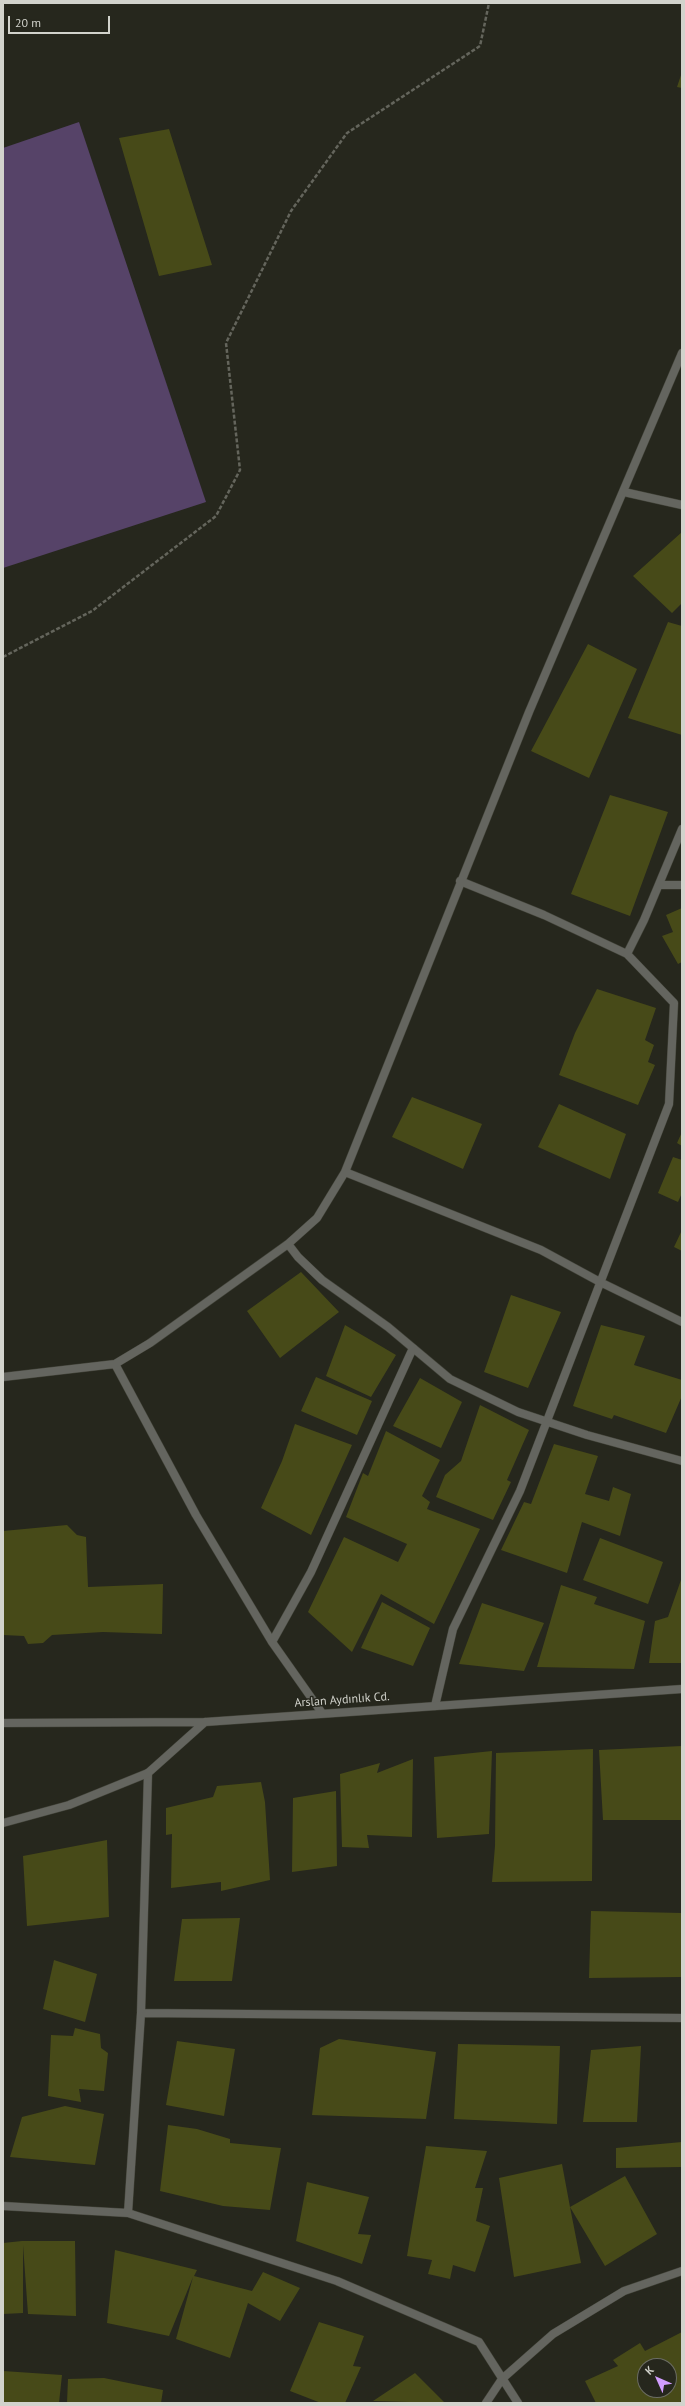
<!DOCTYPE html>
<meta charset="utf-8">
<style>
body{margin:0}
#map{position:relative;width:685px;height:2406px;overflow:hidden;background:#26271d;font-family:"PT Sans",sans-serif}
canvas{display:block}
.frame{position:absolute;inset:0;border:4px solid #d2d3cc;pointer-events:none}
.north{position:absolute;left:637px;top:2358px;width:40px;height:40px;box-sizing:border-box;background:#26271d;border:1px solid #6b6c63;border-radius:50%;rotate:315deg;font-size:11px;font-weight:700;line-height:16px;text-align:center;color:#d2d3cc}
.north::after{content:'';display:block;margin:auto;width:14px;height:18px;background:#d19dfe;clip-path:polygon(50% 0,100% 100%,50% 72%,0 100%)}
.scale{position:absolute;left:8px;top:16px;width:102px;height:18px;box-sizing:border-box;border:2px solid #d2d3cc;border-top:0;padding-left:5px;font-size:12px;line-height:14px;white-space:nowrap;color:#d2d3cc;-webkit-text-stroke:3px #26271d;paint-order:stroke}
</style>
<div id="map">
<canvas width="685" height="2406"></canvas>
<div class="frame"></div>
<div class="north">K</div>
<div class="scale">20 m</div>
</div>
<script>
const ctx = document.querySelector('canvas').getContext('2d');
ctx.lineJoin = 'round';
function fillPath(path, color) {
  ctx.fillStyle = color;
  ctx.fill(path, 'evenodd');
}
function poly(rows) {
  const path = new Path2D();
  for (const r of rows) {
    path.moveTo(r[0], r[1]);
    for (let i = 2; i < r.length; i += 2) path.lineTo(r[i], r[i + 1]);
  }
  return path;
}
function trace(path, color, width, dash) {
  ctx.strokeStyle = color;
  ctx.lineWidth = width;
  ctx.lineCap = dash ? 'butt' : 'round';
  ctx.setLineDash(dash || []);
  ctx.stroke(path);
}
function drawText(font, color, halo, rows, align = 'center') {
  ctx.font = font + ' "PT Sans",sans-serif';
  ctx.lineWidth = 3;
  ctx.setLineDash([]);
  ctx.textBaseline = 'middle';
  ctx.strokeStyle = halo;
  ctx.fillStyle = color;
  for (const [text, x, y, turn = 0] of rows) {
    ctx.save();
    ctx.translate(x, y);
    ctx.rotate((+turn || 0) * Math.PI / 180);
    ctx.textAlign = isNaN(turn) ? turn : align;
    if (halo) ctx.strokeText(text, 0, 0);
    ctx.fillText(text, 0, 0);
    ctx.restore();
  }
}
fillPath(poly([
 [79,122,206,502,3,568,3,148]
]), '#564368');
fillPath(poly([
 [682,72,682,88,677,87],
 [169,129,212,265,159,276,119,138],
 [682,532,682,603,672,613,633,576],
 [668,622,682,626,682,735,628,718],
 [588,644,637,669,589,778,531,751],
 [610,795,668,812,630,916,571,894],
 [682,908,682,962,678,964,662,936,673,932,666,915],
 [597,989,656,1008,645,1040,654,1045,648,1062,655,1065,638,1105,559,1075,575,1033],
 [412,1097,482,1124,463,1169,392,1137],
 [559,1104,626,1134,610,1179,538,1147],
 [682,1132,682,1146,677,1143],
 [673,1157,682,1160,682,1193,678,1202,658,1193],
 [682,1230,682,1251,674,1247],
 [301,1272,339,1312,280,1358,247,1311],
 [511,1295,561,1312,528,1388,484,1372],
 [345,1325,396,1355,371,1397,326,1376],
 [601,1325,645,1336,634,1365,682,1380,682,1396,666,1433,614,1415,612,1419,573,1406],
 [316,1377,372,1401,357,1435,301,1411],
 [420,1378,462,1402,441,1448,393,1426],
 [480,1405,529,1430,507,1480,511,1482,493,1520,436,1497,445,1475,461,1461],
 [295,1424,352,1445,311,1535,261,1508,282,1461],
 [386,1431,440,1460,422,1496,430,1502,427,1509,480,1529,434,1624,381,1594,352,1652,308,1612,344,1537,398,1562,407,1544,346,1517,363,1473,368,1476],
 [554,1444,598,1456,585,1494,609,1501,613,1487,631,1494,620,1536,582,1522,567,1573,501,1550,524,1502,531,1504],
 [67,1525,77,1535,86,1537,88,1587,163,1584,162,1634,103,1632,52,1635,43,1643,28,1644,24,1636,3,1635,3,1531],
 [600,1538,663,1562,648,1604,583,1580],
 [682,1577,682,1663,649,1663,655,1621,668,1617],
 [561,1585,597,1597,594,1604,645,1621,634,1669,537,1667],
 [382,1602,430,1628,413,1666,361,1648],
 [482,1603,544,1623,524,1671,459,1664],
 [682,1746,682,1820,603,1820,599,1750],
 [593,1749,592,1881,492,1882,495,1846,496,1753],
 [492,1751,489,1834,437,1838,434,1757],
 [413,1759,412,1837,367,1835,369,1848,342,1847,340,1774,380,1763,377,1773],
 [261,1782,265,1802,270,1880,221,1891,221,1882,171,1888,172,1834,166,1835,166,1808,213,1797,217,1786],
 [336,1791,337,1866,292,1872,293,1798],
 [107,1840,109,1917,27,1926,23,1856],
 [591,1911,682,1913,682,1977,589,1978],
 [240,1918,232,1981,174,1981,182,1919],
 [54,1960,97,1974,85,2022,43,2009],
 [75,2028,100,2034,101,2048,108,2053,104,2091,79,2089,81,2102,48,2096,51,2035,73,2036],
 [339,2039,436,2052,426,2119,312,2115,320,2048],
 [177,2041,235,2049,224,2116,166,2105],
 [458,2044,560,2046,557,2124,454,2119],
 [641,2046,637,2122,583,2122,591,2050],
 [65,2106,104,2114,95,2165,10,2157,22,2117],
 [168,2125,197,2129,230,2139,230,2143,281,2148,270,2210,223,2206,160,2191],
 [682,2142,682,2167,616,2168,616,2148],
 [426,2146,487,2151,475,2188,483,2188,476,2221,490,2226,475,2272,453,2265,450,2279,428,2274,432,2260,407,2256],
 [562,2164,570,2207,625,2176,657,2234,605,2266,570,2207,581,2263,514,2277,499,2178],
 [307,2182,369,2197,358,2234,371,2235,362,2264,296,2241],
 [22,2241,75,2241,76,2316,28,2314,23,2245,23,2313,3,2314,3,2243],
 [115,2250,197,2270,194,2276,252,2291,263,2272,300,2288,280,2321,248,2303,230,2358,176,2339,193,2277,169,2336,107,2323],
 [319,2322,364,2336,353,2366,361,2367,345,2403,321,2403,290,2391],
 [682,2332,682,2401,678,2403,596,2403,585,2381,618,2366,613,2360,640,2343,645,2351],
 [645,2366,669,2366,669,2390,645,2390],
 [3,2371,62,2375,59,2403,3,2403],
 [415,2373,445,2403,373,2401],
 [104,2378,163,2390,161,2403,67,2403,68,2379]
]), '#474a18');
const minor = poly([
 [624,492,682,505],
 [460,881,544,915,627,954],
 [659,885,682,885],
 [345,1172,541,1250,600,1282,682,1322],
 [288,1244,298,1257,322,1280,388,1327,450,1379,518,1412,587,1435,682,1461],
 [115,1364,196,1515,272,1642,322,1713],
 [3,1377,115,1364,150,1343,288,1244,317,1218,345,1172,529,712,682,353],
 [272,1642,311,1572,413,1348],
 [435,1706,453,1629,520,1491,669,1104,674,1003,627,954,644,920,682,829],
 [141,2013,682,2018],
 [3,2206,128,2213,337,2281,479,2342,518,2403],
 [128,2213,141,2013,148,1773],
 [486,2403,502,2379,553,2334,624,2291,682,2271]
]);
const tertiary = poly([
 [3,1723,205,1722,682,1689],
 [3,1823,69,1805,148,1773,205,1722]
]);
trace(minor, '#424339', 9);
trace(tertiary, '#424339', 9);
trace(poly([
 [3,657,92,611,216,516,240,470,226,343,291,211,347,133,480,46,489,3]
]), '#64655c', 2.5, [4, 2]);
trace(minor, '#64655f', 8);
trace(tertiary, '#64655f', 8);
drawText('12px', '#d2d3cc', '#26271d', [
 ["Arslan Aydınlık Cd.",342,1700,-4]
]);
</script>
